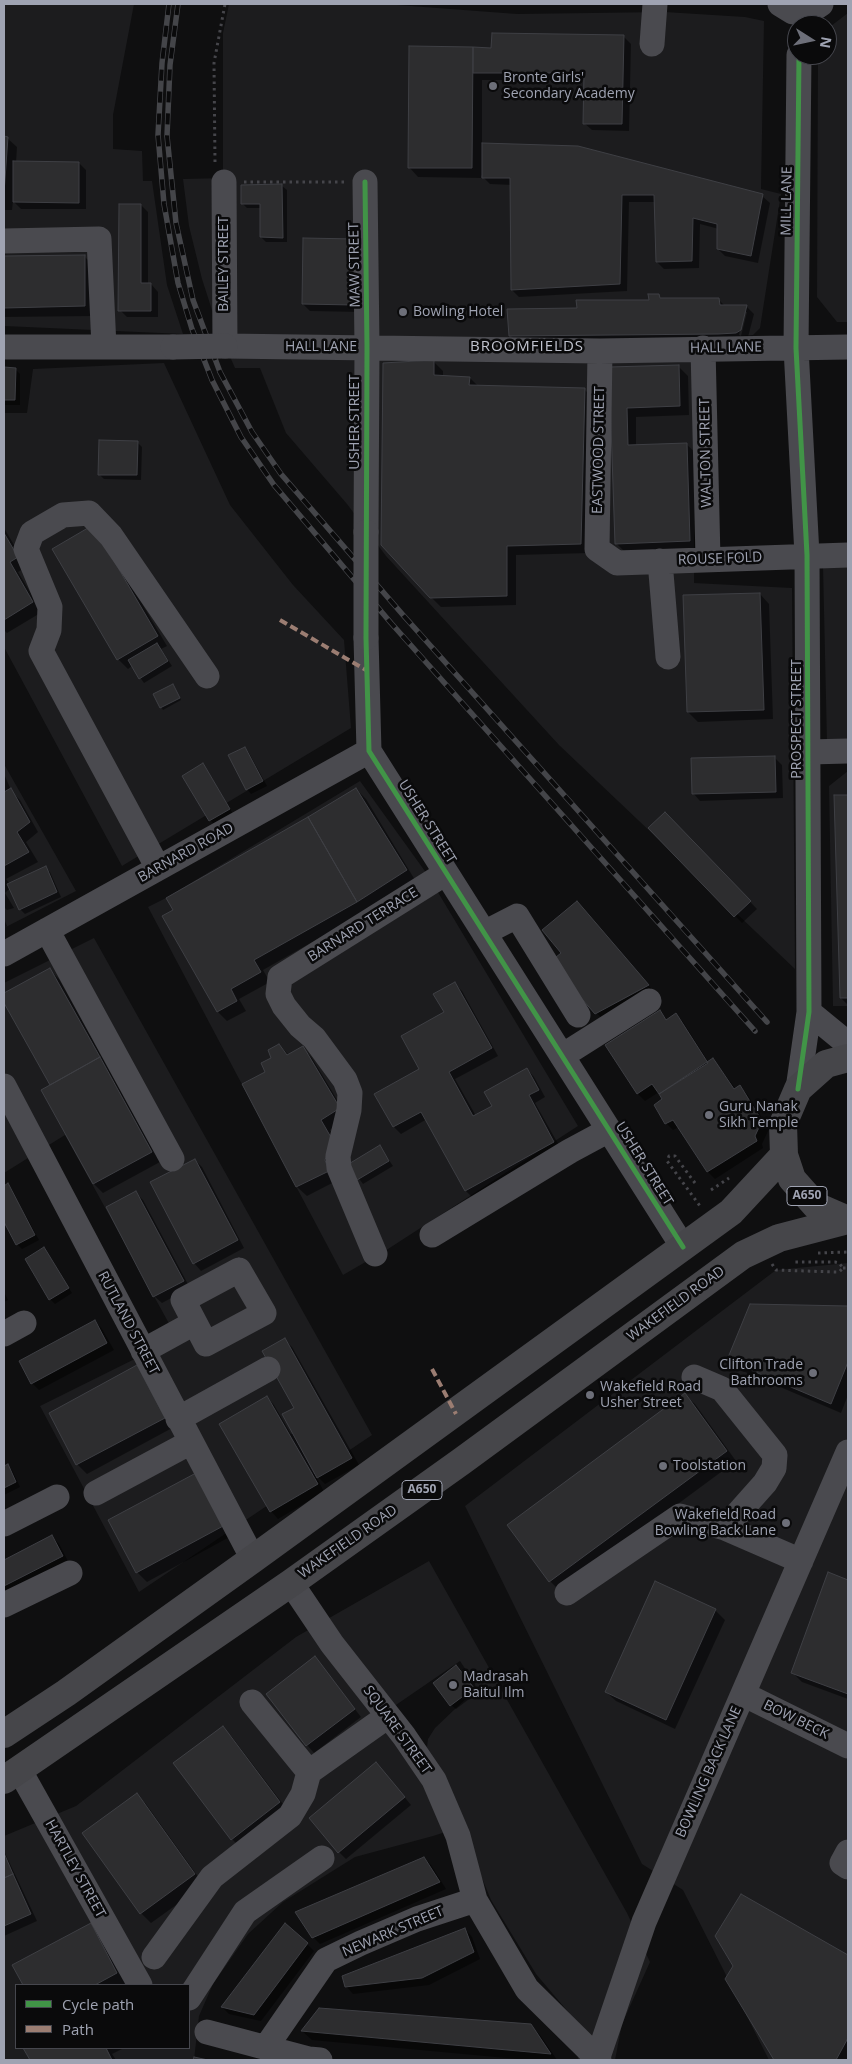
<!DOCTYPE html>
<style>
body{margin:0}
#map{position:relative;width:852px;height:2064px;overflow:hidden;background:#0f0f10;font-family:"Open Sans",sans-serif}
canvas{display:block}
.frame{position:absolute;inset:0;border:5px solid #9fa3b2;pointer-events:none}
.legend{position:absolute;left:15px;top:1984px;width:175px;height:65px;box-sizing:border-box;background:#0a0a0b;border:1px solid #46474e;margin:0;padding:6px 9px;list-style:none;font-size:15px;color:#9fa3b2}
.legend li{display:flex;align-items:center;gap:10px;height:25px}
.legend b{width:25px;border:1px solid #46474e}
.north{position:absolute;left:787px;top:15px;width:50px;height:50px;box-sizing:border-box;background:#0a0a0b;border:1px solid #46474e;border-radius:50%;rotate:100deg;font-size:14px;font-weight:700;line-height:20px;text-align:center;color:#9fa3b2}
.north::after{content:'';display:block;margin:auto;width:18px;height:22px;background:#6d6f79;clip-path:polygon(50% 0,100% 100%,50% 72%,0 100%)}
</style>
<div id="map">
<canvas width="852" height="2064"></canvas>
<div class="frame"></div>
<ul class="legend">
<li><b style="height:6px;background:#419447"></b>Cycle path</li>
<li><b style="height:6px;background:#9b7d72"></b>Path</li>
</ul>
<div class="north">N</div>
</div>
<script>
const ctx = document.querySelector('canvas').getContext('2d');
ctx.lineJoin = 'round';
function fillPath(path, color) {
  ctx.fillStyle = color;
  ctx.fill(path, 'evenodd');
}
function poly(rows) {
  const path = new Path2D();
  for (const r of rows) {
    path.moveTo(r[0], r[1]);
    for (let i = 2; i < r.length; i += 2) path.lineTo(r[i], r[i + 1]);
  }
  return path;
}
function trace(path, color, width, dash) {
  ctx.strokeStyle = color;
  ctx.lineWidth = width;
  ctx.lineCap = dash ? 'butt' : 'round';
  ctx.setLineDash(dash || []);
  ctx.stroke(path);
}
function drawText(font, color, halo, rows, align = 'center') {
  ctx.font = font + ' "Open Sans",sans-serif';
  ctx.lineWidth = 5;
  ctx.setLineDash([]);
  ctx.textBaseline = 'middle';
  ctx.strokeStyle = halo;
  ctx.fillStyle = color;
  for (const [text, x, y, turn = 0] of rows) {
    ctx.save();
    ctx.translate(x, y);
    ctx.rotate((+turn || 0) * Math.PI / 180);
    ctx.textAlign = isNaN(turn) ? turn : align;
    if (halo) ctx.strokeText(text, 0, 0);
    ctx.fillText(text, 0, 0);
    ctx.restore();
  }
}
fillPath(poly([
 [4,4,134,4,113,115,113,149,142,151,143,181,152,181,167,285,183,334,4,326],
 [229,4,384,4,517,14,665,12,745,17,764,21,761,189,781,194,760,328,753,335,694,339,694,583,792,588,795,969,559,745,386,556,347,504,286,433,260,368,235,368,219,332,202,279,189,226,183,179,226,178,223,169,223,33],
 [848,13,848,322,837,322,817,297,818,55,827,55,827,29],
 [164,363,230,505,293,585,344,640,351,728,122,866,4,647,4,413,27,413,33,369],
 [823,566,848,566,848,743,827,743],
 [4,764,76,891,4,928],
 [848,771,848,1006,833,1006,829,786],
 [360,781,427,874,578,1126,388,1249,343,1275,148,907,166,898],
 [94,938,372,1435,139,1592,40,1406,177,1338,65,1135,4,1173,4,983],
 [848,1263,848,2060,769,2060,683,1890,642,1864,465,1506,776,1270],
 [429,1561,627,1913,650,1962,622,2024,615,2060,578,2060,575,2020,536,1974,491,1900,461,1827,433,1836,355,1857,283,1902,248,1934,213,1984,199,2016,194,2060,4,2060,4,1836,76,1806,296,1637],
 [460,1661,475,1684,476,1689,435,1728,428,1739,427,1747,393,1707],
 [16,1985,189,1985,189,2048,16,2048]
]), '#1c1c1e');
fillPath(poly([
 [623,36,631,44,629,131,592,130,584,123,585,80,482,80,482,145,578,147,762,196,770,203,758,263,725,256,718,249,719,229,700,224,699,268,664,269,657,262,656,202,629,202,627,291,519,297,512,290,512,185,490,184,481,175,481,178,418,177,409,167,473,48,492,49],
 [4,137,7,138,17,147,16,163,79,163,86,170,86,209,21,209,13,201,12,210,4,210],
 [282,186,287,190,287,242,266,242,261,237,262,208,247,208,242,203],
 [141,205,148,212,148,284,151,284,158,292,158,317,127,317,120,310],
 [304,239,360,312,310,311,303,304],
 [84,256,94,266,95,316,4,317,4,258],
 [658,295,663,300,719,300,725,306,747,307,754,314,748,337,518,343,511,336,578,309,650,302],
 [744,312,747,312,741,336,739,335],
 [434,362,443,371,443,376,470,378,478,386,584,389,594,399,590,553,516,555,516,605,441,607,431,597],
 [678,366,688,376,689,415,636,417,636,446,686,444,696,453,699,550,626,553,616,543,611,369],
 [4,369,15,369,20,374,20,405,4,405],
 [137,442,142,447,141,480,104,479,99,474],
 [4,528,27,567,18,572,42,612,7,633,4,630],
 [102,536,167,646,161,649,172,666,144,683,132,666,128,669,118,659],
 [760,594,769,604,773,719,698,722,688,712],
 [173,685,181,700,163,710,154,695],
 [245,748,249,753,267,786,251,794,247,789],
 [775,758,782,765,783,798,700,801,693,793],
 [202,765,207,770,233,814,214,825,184,776],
 [4,774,12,792,20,800,38,832,26,842,38,862,6,879,10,884,45,868,50,872,61,897,25,914,20,909,10,888,5,893,14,908,7,910,4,907],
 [356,789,366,799,415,880,367,911,263,970,270,982,239,999,246,1011,227,1021,218,1012,174,911],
 [835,796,848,796,848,1005,841,998],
 [665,813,757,909,742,923,650,828],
 [584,910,655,993,604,1021,552,963,563,953],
 [4,919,7,926,4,928],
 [50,970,59,979,160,1162,103,1193,94,1184,52,1086,4,1001,4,994],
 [455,984,462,991,498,1056,455,1079,476,1116,493,1107,527,1069,534,1077,545,1097,535,1103,561,1149,473,1198,466,1191,427,1119,401,1134,394,1127,376,1094,421,1069,445,1013],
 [659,1012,667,1020,676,1015,683,1022,709,1063,713,1060,736,1089,739,1086,747,1094,769,1129,762,1144,763,1148,715,1179,708,1172,679,1127,673,1130,666,1123,664,1100,659,1092,645,1101,638,1094],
 [279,1045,289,1055,303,1048,312,1058,348,1118,330,1130,341,1150,338,1180,307,1196,297,1187,243,1084,267,1072],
 [380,1147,393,1166,363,1184,349,1165],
 [195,1160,202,1167,244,1248,201,1271,194,1263],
 [7,1185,12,1190,39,1240,22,1249,17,1244,4,1220,4,1187],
 [136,1193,143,1200,190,1288,162,1303,154,1296],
 [44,1249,72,1293,55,1304,50,1299],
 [4,1292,8,1300,4,1302],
 [750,1305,848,1307,848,1395,841,1413,738,1369,728,1360],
 [95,1321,102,1329,114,1350,39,1390,32,1383],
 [285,1340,292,1347,359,1465,325,1484,315,1474,324,1492,278,1519,271,1511,267,1397,274,1405,291,1434,294,1433,296,1408],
 [137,1367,174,1427,87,1474,77,1464],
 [685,1395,695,1404,736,1461,560,1591,550,1581,509,1525],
 [7,1466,12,1470,20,1487,4,1495,4,1467],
 [196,1474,233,1535,147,1582,137,1572],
 [52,1537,59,1544,69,1563,4,1597,4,1562],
 [828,1574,848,1581,848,1699,802,1682,792,1672],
 [656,1583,715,1610,725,1620,675,1729,616,1701,606,1692],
 [315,1658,361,1717,314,1753,307,1745],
 [460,1671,477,1693,456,1709,451,1705],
 [223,1728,232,1737,289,1812,241,1848,232,1839],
 [383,1771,411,1805,346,1859,339,1852],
 [137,1795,146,1804,204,1885,151,1923,141,1913,84,1833],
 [4,1851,37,1921,4,1936],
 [424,1858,431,1865,446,1889,320,1944,313,1937],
 [741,1896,848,1957,848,2060,776,2060,726,1979,735,1966],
 [91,1925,101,1934,126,1983,122,1985,24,1985,14,1966],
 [465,1929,472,1937,480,1959,429,1985,353,1994,346,1986],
 [307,1944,314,1951,261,2021,229,2014,222,2007],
 [530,2025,540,2035,557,2060,528,2060,312,2040,302,2031],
 [25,2048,124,2048,112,2054,116,2060,31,2060]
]), '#0007');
const building = poly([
 [492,33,624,35,622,124,583,124,584,73,473,73,473,47,491,48,492,33],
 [409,46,473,47,472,168,408,168,409,46],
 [4,136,8,137,4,193,4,136],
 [482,143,578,146,763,194,751,256,717,249,717,224,693,218,692,261,656,262,654,195,622,195,620,284,511,290,510,178,482,178,482,143],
 [13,161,79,162,79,203,13,202,13,161],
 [282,184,283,238,260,237,260,204,241,204,241,185,282,184],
 [119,204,141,204,141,283,151,283,151,311,118,311,119,204],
 [303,238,355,239,354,305,302,304,303,238],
 [85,255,85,306,4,308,4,256,85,255],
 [648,294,659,294,660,298,719,298,720,305,747,305,741,330,736,333,718,334,509,336,507,309,577,308,576,300,649,300,648,294],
 [434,360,434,375,470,377,469,385,585,388,581,544,507,546,507,596,430,598,381,545,383,363,434,360],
 [679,365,680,406,627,408,628,445,687,443,690,541,615,544,609,367,679,365],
 [4,367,16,368,15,400,4,400,4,367],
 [99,440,138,441,137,475,98,475,99,440],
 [93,525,158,636,117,660,52,549,93,525],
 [4,533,18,557,10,562,33,602,4,620,4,533],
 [760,593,764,710,687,712,683,595,760,593],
 [157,643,168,661,139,679,128,660,157,643],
 [173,684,180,698,160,708,153,694,173,684],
 [245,747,263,781,246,790,228,755,245,747],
 [775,756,776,792,692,794,691,758,775,756],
 [203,763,230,809,209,821,182,776,203,763],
 [11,788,30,822,17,832,29,852,4,866,4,792,11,788],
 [356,788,407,870,357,902,308,817,356,788],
 [834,795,848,795,848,998,840,998,834,795],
 [665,812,751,901,734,917,648,828,665,812],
 [308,817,357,902,254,960,261,972,231,989,237,1001,217,1012,162,916,173,910,166,898,308,817],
 [46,866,57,892,19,910,7,884,46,866],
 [577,901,649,985,595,1014,550,962,561,953,542,930,577,901],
 [50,968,100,1057,50,1085,4,1003,4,993,50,968],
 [455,982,492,1048,449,1072,473,1116,492,1106,484,1092,527,1068,539,1090,529,1095,554,1142,465,1191,421,1112,393,1127,374,1094,419,1069,401,1036,444,1012,433,994,455,982],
 [660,1010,666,1020,676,1013,708,1063,659,1094,652,1084,637,1094,605,1045,660,1010],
 [279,1044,287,1055,303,1046,340,1108,321,1120,332,1139,325,1160,329,1171,296,1187,242,1084,265,1072,261,1063,271,1058,268,1050,279,1044],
 [100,1057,152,1152,93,1184,41,1090,100,1057],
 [713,1058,734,1089,740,1085,762,1121,755,1136,757,1141,707,1172,673,1120,665,1124,654,1105,662,1099,659,1094,713,1058],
 [380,1145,389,1161,357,1180,347,1165,380,1145],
 [195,1159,238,1240,193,1264,150,1182,195,1159],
 [8,1183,35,1235,16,1245,4,1222,4,1186,8,1183],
 [136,1191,184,1281,153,1297,106,1207,136,1191],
 [44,1247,69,1288,49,1300,25,1259,44,1247],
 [750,1304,848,1306,848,1362,831,1404,727,1360,750,1304],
 [95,1320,107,1343,31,1384,19,1361,95,1320],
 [285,1338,352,1458,317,1478,282,1414,294,1408,262,1351,285,1338],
 [137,1365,165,1418,76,1465,49,1413,137,1365],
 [685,1393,727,1451,549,1582,507,1525,685,1393],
 [267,1396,318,1484,270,1512,219,1424,267,1396],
 [8,1464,16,1482,4,1488,4,1466,8,1464],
 [196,1473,225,1525,136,1573,108,1520,196,1473],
 [52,1535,63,1556,4,1586,4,1560,52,1535],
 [828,1572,848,1580,848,1694,791,1673,828,1572],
 [655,1581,716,1609,666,1720,605,1692,655,1581],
 [315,1656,355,1709,306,1746,266,1694,315,1656],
 [456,1665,474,1688,450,1706,433,1683,456,1665],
 [223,1726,280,1802,231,1840,173,1763,223,1726],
 [376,1762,405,1797,338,1853,309,1818,376,1762],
 [137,1793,195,1874,140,1914,82,1833,137,1793],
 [4,1853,13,1874,4,1878,4,1853],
 [424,1857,440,1882,312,1938,295,1912,424,1857],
 [13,1874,31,1914,4,1926,4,1878,13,1874],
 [741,1894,848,1955,848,2038,836,2060,774,2060,725,1979,733,1966,715,1936,741,1894],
 [91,1923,117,1973,95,1985,23,1985,12,1965,91,1923],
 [285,1923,308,1943,254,2015,221,2007,285,1923],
 [465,1928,474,1952,422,1978,345,1987,342,1976,465,1928],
 [319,2008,531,2024,551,2054,301,2031,319,2008],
 [23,2048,106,2048,112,2060,30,2060,23,2048],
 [194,2057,208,2060,193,2060,194,2057]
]);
fillPath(building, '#2d2d2f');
trace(building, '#3e3f44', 1);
trace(poly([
 [215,162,214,63,225,4],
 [244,182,346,182],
 [695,1183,675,1156,669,1156,667,1161,670,1165,700,1206],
 [711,1190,729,1178],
 [818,1253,848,1252],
 [772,1264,776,1270,835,1272,839,1272,843,1268,839,1263,835,1262,792,1262],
 [843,1268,848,1268]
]), '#45454a', 3, [2.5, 4]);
trace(poly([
 [780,4,793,12,800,13,809,12,821,4],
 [652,44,655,4],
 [224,182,225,346,600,351,848,347],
 [365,182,367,347,366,532],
 [4,241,99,239,104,347],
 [4,347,173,347],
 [703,348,708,559],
 [600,351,597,549,617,563,848,555],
 [660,561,668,657],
 [366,638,369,751,683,1247],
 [809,752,848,751],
 [158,868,41,651,49,630,50,607,26,549,32,533,63,515,89,513,111,536,207,676],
 [47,930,172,1159],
 [484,933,517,916,578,1015],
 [4,954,369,751],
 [809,1012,848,1044],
 [562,1056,649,1001],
 [4,1086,253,1559],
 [798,1089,809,1012,807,555,796,348,799,55],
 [432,1235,570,1151,609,1130],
 [375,1254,339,1168,338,1156,349,1110,350,1093,345,1080,314,1038,300,1026,284,1006,278,994,280,977,446,873],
 [239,1270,264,1313,206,1344,183,1300,239,1270],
 [4,1334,24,1323],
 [143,1351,194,1323],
 [694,1377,722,1389,775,1455,774,1468,765,1483,725,1528,801,1561],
 [178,1419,268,1369],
 [96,1493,191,1442],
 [4,1524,57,1497],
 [291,1583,332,1644,404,1736,434,1780,458,1836,475,1900,527,1989,599,2060],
 [567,1593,680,1516,725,1528],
 [4,1605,70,1573],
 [743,1694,848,1746],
 [252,1702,309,1772],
 [20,1771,140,1985],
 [848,1852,842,1863,848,1867],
 [154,1957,212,1877,290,1816,303,1794,309,1772,388,1716],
 [189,1998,245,1912,322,1858],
 [207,2032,309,2059,320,2060],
 [266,2047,326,1960,361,1943,417,1919,475,1900],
 [597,2060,644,1922,848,1452]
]), '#4a4a4f', 25);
trace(poly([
 [848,1058,826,1064,798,1089,783,1124,784,1155,792,1179,816,1206,848,1220],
 [4,1734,66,1693,253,1559,731,1212,784,1155],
 [4,1780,291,1583,462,1461,743,1255,779,1238,848,1220]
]), '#46464a', 28);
const rail = poly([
 [169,4,162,63,158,135,164,204,178,283,192,329,212,380,241,437,274,485,391,623,755,1031],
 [178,4,170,65,167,136,176,223,193,300,220,372,252,432,281,474,403,615,767,1022]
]);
trace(rail, '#444549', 5.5);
trace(rail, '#0a0a0b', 4, [11]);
trace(poly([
 [173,347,225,346],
 [366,532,366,638]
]), '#4a4a4f', 25);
trace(poly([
 [280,620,366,670],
 [432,1369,456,1414]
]), '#9b7d72', 4, [8, 4]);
trace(poly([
 [365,182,367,347,366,638,369,751,683,1247],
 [798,1089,809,1012,807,555,796,348,799,55]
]), '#419447', 5);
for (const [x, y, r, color] of [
 [493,86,5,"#6d6f79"],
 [403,312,5,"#6d6f79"],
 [709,1115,5,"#6d6f79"],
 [813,1373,5,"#6d6f79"],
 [590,1395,5,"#6d6f79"],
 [663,1466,5,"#6d6f79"],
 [786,1523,5,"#6d6f79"],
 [453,1685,5,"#6d6f79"]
]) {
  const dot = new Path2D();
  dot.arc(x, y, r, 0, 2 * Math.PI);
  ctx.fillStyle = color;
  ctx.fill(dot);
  trace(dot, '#0a0a0b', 2);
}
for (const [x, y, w] of [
 [807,1196,40],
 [422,1490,40]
]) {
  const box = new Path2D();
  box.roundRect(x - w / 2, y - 9.5, w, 19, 4);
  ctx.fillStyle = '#0a0a0b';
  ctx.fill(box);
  trace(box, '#9fa3b2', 1);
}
drawText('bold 12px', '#9fa3b2', null, [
 ["A650",807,1196],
 ["A650",422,1490]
]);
drawText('14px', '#9fa3b2', '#0a0a0b', [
 ["Bronte Girls'",503,78],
 ["Secondary Academy",503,94],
 ["Bowling Hotel",413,312],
 ["Guru Nanak",719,1107],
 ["Sikh Temple",719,1123],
 ["Clifton Trade",803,1365,"right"],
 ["Bathrooms",803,1381,"right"],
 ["Wakefield Road",600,1387],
 ["Usher Street",600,1403],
 ["Toolstation",673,1466],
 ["Wakefield Road",776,1515,"right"],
 ["Bowling Back Lane",776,1531,"right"],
 ["Madrasah",463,1677],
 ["Baitul Ilm",463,1693]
], 'left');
drawText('14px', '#9fa3b2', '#0a0a0b', [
 ["MILL LANE",787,201,-89],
 ["BAILEY STREET",224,264,-90],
 ["MAW STREET",355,265,-91],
 ["HALL LANE",321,347],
 ["HALL LANE",726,348,-1],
 ["USHER STREET",355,422,-90],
 ["EASTWOOD STREET",599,450,-89],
 ["WALTON STREET",706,453,-91],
 ["ROUSE FOLD",720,559,-2],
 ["PROSPECT STREET",797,719,-90],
 ["USHER STREET",427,822,58],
 ["BARNARD ROAD",186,853,-29],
 ["BARNARD TERRACE",363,925,-32],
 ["USHER STREET",644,1164,58],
 ["WAKEFIELD ROAD",676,1304,-36],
 ["RUTLAND STREET",128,1323,62],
 ["WAKEFIELD ROAD",348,1542,-35],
 ["BOW BECK",796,1720,26],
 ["SQUARE STREET",397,1730,54],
 ["BOWLING BACK LANE",709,1772,-66],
 ["HARTLEY STREET",75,1869,61],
 ["NEWARK STREET",393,1932,-23]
]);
ctx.letterSpacing = '1px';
drawText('15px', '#c0c3ce', '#0a0a0b', [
 ["BROOMFIELDS",527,347]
]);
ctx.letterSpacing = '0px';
</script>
